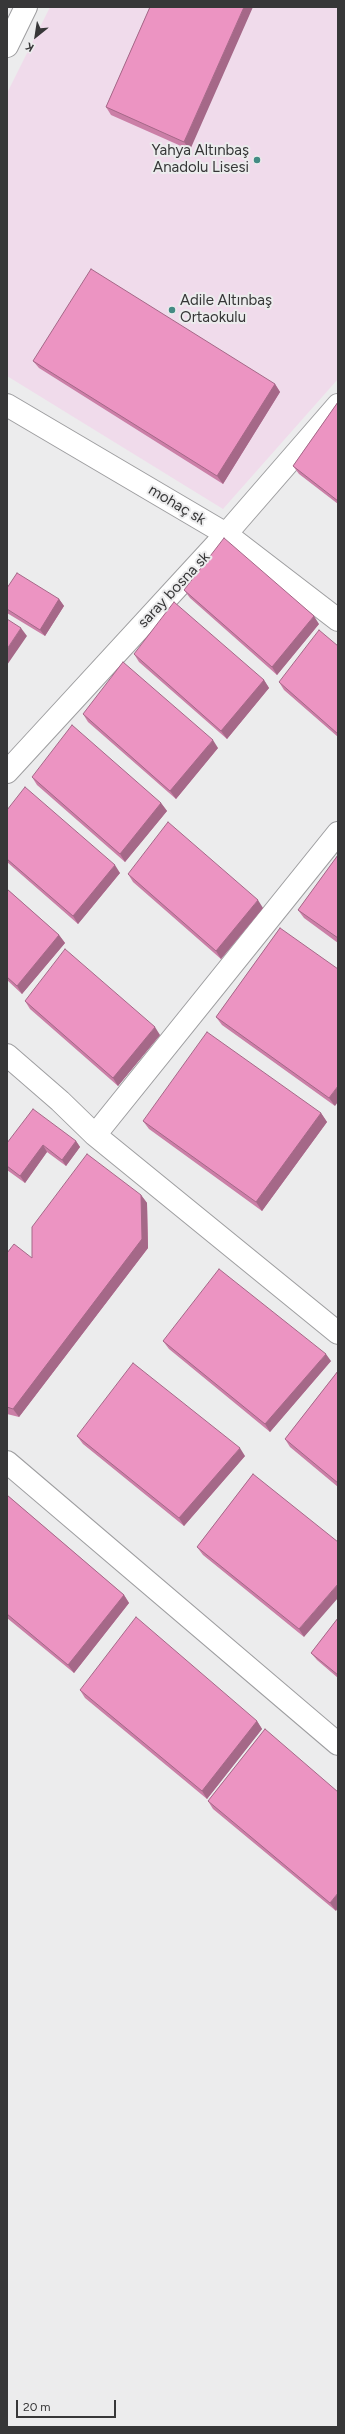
<!DOCTYPE html>
<meta charset="utf-8">
<style>
body{margin:0}
#map{position:relative;width:345px;height:2434px;overflow:hidden;background:#ececed;font-family:Figtree,sans-serif}
canvas{display:block}
.frame{position:absolute;inset:0;border:8px solid #373738;pointer-events:none}
.north{position:absolute;left:16px;top:16px;width:40px;height:40px;-webkit-text-stroke:3px #ececed;paint-order:stroke;rotate:210deg;font-size:11px;font-weight:700;line-height:16px;text-align:center;color:#373738}
.north::after{content:'';display:block;margin:auto;width:14px;height:18px;background:#373738;clip-path:polygon(50% 0,100% 100%,50% 72%,0 100%)}
.scale{position:absolute;left:16px;top:2400px;width:100px;height:18px;box-sizing:border-box;border:2px solid #373738;border-top:0;padding-left:5px;font-size:12px;line-height:14px;white-space:nowrap;color:#373738;-webkit-text-stroke:3px #ececed;paint-order:stroke}
</style>
<div id="map">
<canvas width="345" height="2434"></canvas>
<div class="frame"></div>
<div class="north">K</div>
<div class="scale">20 m</div>
</div>
<script>
const ctx = document.querySelector('canvas').getContext('2d');
ctx.lineJoin = 'round';
function fillPath(path, color) {
  ctx.fillStyle = color;
  ctx.fill(path, 'evenodd');
}
function poly(rows) {
  const path = new Path2D();
  for (const r of rows) {
    path.moveTo(r[0], r[1]);
    for (let i = 2; i < r.length; i += 2) path.lineTo(r[i], r[i + 1]);
  }
  return path;
}
function trace(path, color, width, dash) {
  ctx.strokeStyle = color;
  ctx.lineWidth = width;
  ctx.lineCap = dash ? 'butt' : 'round';
  ctx.setLineDash(dash || []);
  ctx.stroke(path);
}
function drawText(font, color, halo, rows, align = 'center') {
  ctx.font = font + ' Figtree,sans-serif';
  ctx.lineWidth = 4;
  ctx.setLineDash([]);
  ctx.textBaseline = 'middle';
  ctx.strokeStyle = halo;
  ctx.fillStyle = color;
  for (const [text, x, y, turn = 0] of rows) {
    ctx.save();
    ctx.translate(x, y);
    ctx.rotate((+turn || 0) * Math.PI / 180);
    ctx.textAlign = isNaN(turn) ? turn : align;
    if (halo) ctx.strokeText(text, 0, 0);
    ctx.fillText(text, 0, 0);
    ctx.restore();
  }
}
fillPath(poly([
 [50,7,338,7,338,379,223,509,7,376,7,93]
]), '#f0dbeb');
const minor = poly([
 [7,46,26,7],
 [7,405,226,534,338,620],
 [7,772,226,534,338,405],
 [7,1055,60,1101,95,1135,338,1333],
 [95,1135,338,833],
 [7,1462,338,1744]
]);
trace(minor, '#9e9ea0', 24);
trace(minor, '#fff', 22);
fillPath(poly([
 [150,7,190,150,111,115,106,107],
 [33,361,275,384,280,392,223,484,39,368],
 [338,402,338,504,299,474,293,466],
 [7,588,59,599,64,606,45,636,7,613],
 [184,590,319,624,277,675,190,598],
 [338,646,338,737,284,690,279,682],
 [134,654,264,680,269,688,227,739,139,662],
 [83,714,218,748,176,799,88,722],
 [32,777,161,803,167,811,125,862,37,785],
 [7,810,120,873,78,924,7,862],
 [338,855,338,943,304,918,298,910],
 [128,874,263,908,221,959,133,882],
 [7,889,59,935,65,943,22,994,7,980],
 [280,928,335,1106,222,1025,216,1017],
 [25,1001,160,1035,118,1086,30,1009],
 [321,1113,327,1122,262,1211,149,1129,143,1121],
 [76,1141,80,1147,66,1166,47,1152,25,1183,7,1170,7,1143],
 [141,1195,147,1203,148,1248,19,1417,7,1414,7,1253,32,1258],
 [163,1341,331,1361,270,1432,169,1349],
 [338,1371,338,1487,290,1447,285,1439],
 [77,1436,245,1456,184,1526,83,1444],
 [253,1474,304,1637,203,1555,197,1547],
 [7,1495,124,1595,129,1603,74,1673,7,1618],
 [338,1618,338,1678,317,1660,311,1653],
 [80,1690,257,1721,262,1729,207,1799,85,1698],
 [265,1729,336,1911,213,1809,208,1801]
]), '#cb7fa7');
fillPath(poly([
 [244,7,253,7,190,150,184,142],
 [275,384,280,392,223,484,217,476],
 [59,599,64,606,45,636,40,630],
 [314,616,319,624,277,675,272,667],
 [21,628,27,636,7,665,7,649],
 [264,680,269,688,227,739,221,731],
 [213,740,218,748,176,799,170,791],
 [161,803,167,811,125,862,120,854],
 [115,865,120,873,78,924,73,916],
 [258,900,263,908,221,959,216,951],
 [59,935,65,943,22,994,17,986],
 [155,1027,160,1035,118,1086,113,1078],
 [338,1086,338,1102,335,1106,329,1098],
 [321,1113,327,1122,262,1211,256,1202],
 [76,1141,80,1147,66,1166,62,1160],
 [43,1145,47,1152,25,1183,20,1176],
 [141,1195,147,1203,148,1248,19,1417,13,1409],
 [326,1354,331,1361,270,1432,265,1424],
 [240,1448,245,1456,184,1526,179,1518],
 [338,1584,338,1598,304,1637,299,1629],
 [124,1595,129,1603,74,1673,68,1665],
 [257,1721,262,1729,207,1799,202,1791],
 [338,1893,338,1908,336,1911,330,1903]
]), '#a56888');
const building = poly([
 [150,7,244,7,184,142,106,107,150,7],
 [91,269,275,384,217,476,33,361,91,269],
 [338,402,338,501,293,466,338,402],
 [224,538,314,616,272,667,184,590,224,538],
 [17,573,59,599,40,630,7,609,7,588,17,573],
 [174,602,264,680,221,731,134,654,174,602],
 [7,619,21,628,7,649,7,619],
 [319,630,338,646,338,734,279,682,319,630],
 [123,662,213,740,170,791,83,714,123,662],
 [72,725,161,803,120,854,32,777,72,725],
 [25,787,115,865,73,916,7,859,7,810,25,787],
 [168,822,258,900,216,951,128,874,168,822],
 [338,855,338,938,298,910,338,855],
 [7,889,59,935,17,986,7,977,7,889],
 [280,928,338,969,338,1086,329,1098,216,1017,280,928],
 [65,949,155,1027,113,1078,25,1001,65,949],
 [207,1032,321,1113,256,1202,143,1121,207,1032],
 [33,1109,76,1141,62,1160,43,1145,20,1176,7,1166,7,1143,33,1109],
 [87,1154,141,1195,142,1239,13,1409,7,1407,7,1253,14,1244,32,1258,32,1227,87,1154],
 [219,1269,326,1354,265,1424,163,1341,219,1269],
 [133,1363,240,1448,179,1518,77,1436,133,1363],
 [338,1371,338,1483,285,1439,338,1371],
 [253,1474,338,1542,338,1584,299,1629,197,1547,253,1474],
 [7,1495,124,1595,68,1665,7,1614,7,1495],
 [136,1617,257,1721,202,1791,80,1690,136,1617],
 [338,1618,338,1675,311,1653,338,1618],
 [265,1729,338,1792,338,1893,330,1903,208,1801,265,1729]
]);
fillPath(building, '#ec94c2');
trace(building, '#a56888', 1);
for (const [x, y, r, color] of [
 [257,160,4,"#448b84"],
 [172,310,4,"#448b84"]
]) {
  const dot = new Path2D();
  dot.arc(x, y, r, 0, 2 * Math.PI);
  ctx.fillStyle = color;
  ctx.fill(dot);
  trace(dot, '#ececed', 1.5);
}
drawText('15px', '#373738', '#ececed', [
 ["Yahya Altınbaş",249,151],
 ["Anadolu Lisesi",249,168],
 ["Adile Altınbaş",180,301,"left"],
 ["Ortaokulu",180,318,"left"]
], 'right');
drawText('15px', '#373738', '#ececed', [
 ["mohaç sk",177,505,31],
 ["saray bosna sk",174,590,-47]
]);
</script>
